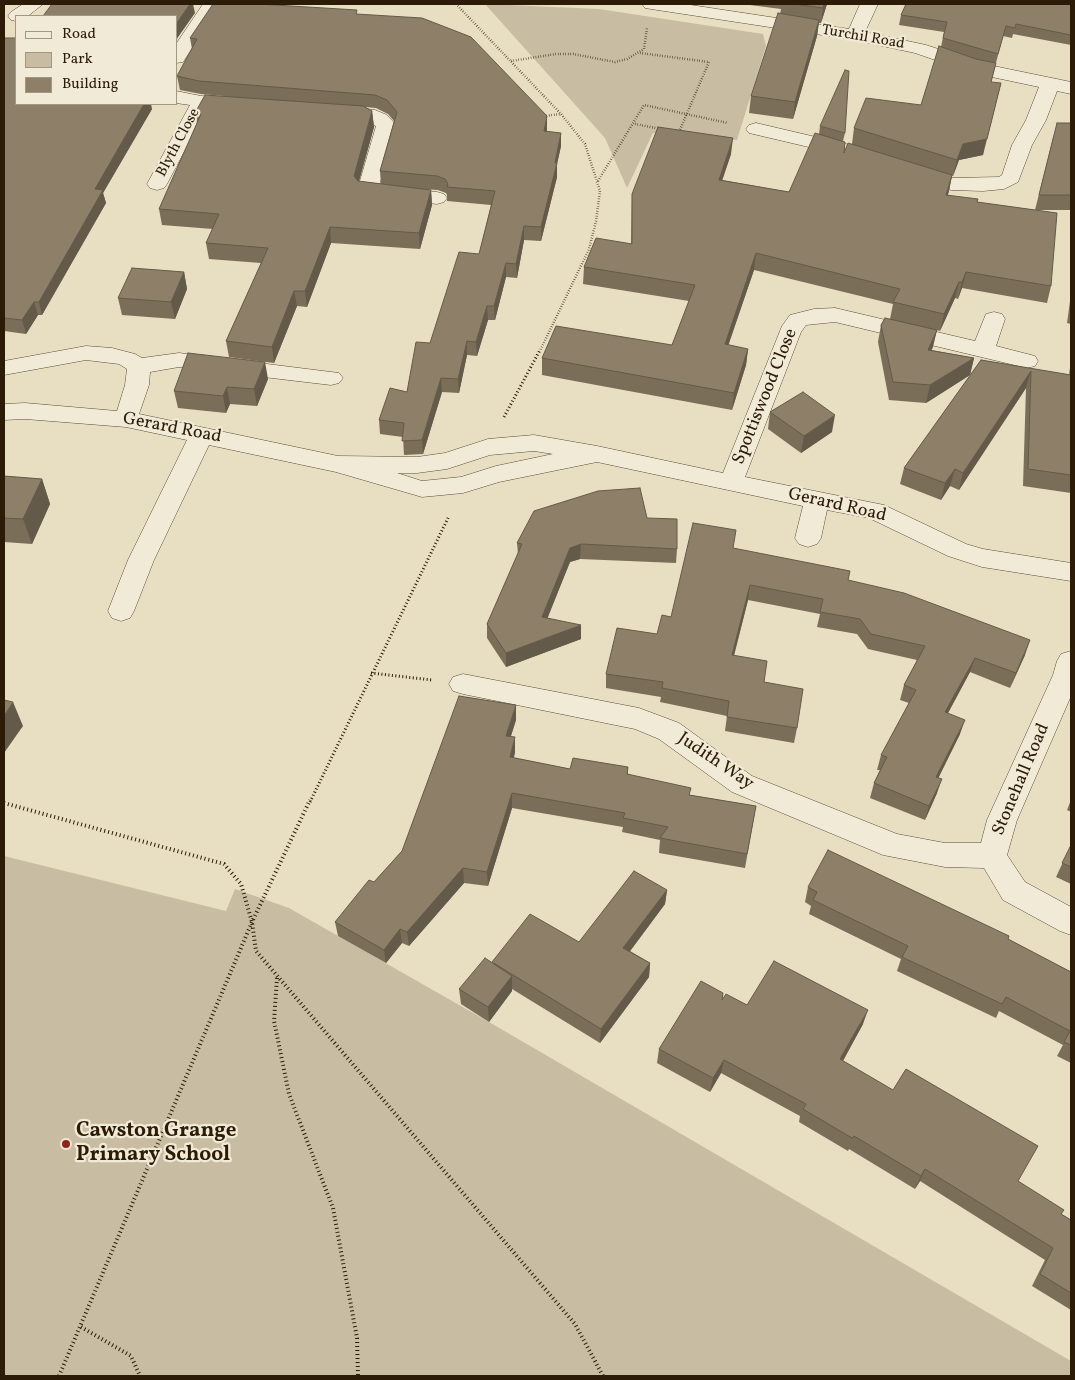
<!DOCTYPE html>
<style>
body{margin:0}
#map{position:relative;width:1075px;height:1380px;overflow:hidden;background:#e8dec2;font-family:Vollkorn,serif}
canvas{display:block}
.frame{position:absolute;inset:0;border:5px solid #2c1b06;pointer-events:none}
.legend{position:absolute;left:15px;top:15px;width:162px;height:90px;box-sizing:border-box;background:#f0ead7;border:1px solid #a29783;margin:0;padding:6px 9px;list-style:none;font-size:15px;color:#2c1b06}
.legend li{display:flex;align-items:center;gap:10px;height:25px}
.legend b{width:25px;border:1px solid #a29783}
</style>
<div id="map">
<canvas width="1075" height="1380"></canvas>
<div class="frame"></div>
<ul class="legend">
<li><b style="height:6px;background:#f0ead7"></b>Road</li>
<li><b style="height:14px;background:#c8bda2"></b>Park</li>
<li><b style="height:14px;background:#8e8068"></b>Building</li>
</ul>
</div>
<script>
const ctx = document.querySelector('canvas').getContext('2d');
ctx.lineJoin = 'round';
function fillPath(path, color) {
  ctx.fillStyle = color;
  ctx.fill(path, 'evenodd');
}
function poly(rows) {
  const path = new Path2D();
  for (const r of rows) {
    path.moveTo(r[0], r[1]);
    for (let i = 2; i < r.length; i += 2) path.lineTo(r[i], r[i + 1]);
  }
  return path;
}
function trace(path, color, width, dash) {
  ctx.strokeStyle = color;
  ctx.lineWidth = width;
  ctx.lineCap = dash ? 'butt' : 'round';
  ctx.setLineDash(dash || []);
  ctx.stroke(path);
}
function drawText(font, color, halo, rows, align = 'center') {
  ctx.font = font + ' Vollkorn,serif';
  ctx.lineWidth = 4.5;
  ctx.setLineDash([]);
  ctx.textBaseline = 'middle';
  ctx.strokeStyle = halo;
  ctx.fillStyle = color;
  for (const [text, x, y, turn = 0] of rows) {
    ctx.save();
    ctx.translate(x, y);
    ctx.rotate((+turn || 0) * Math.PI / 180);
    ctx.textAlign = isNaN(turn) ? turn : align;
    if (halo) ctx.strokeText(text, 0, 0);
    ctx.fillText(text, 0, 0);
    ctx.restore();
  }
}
fillPath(poly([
 [485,4,599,9,763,34,766,46,737,140,653,133,627,188,605,138],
 [4,856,226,911,235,889,289,908,489,1022,1071,1361,1071,1376,4,1376]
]), '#c8bda2');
const minor = poly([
 [23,4,43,4,28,16,16,16,16,21,11,20,8,16,11,12,23,4],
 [203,4,221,4,183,62,176,63,176,44,203,4],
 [642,4,684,4,849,29,860,4,878,4,865,32,926,45,984,64,1071,82,1071,94,1057,91,1046,120,1032,145,1018,182,1004,189,983,191,951,190,907,176,904,172,907,168,914,166,953,178,999,177,1002,175,1012,145,1026,120,1039,87,973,73,915,53,855,40,651,9,645,8,642,4],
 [176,91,201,96,238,98,245,100,248,104,245,108,238,110,207,108,167,184,164,188,157,190,150,188,147,184,190,105,176,103,176,91],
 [336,106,375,110,387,115,396,125,379,186,437,192,444,194,447,198,444,202,437,204,360,195,357,191,376,126,365,120,329,116,326,112,329,108,336,106],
 [756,123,854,146,857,150,854,154,847,156,749,133,746,129,749,125,756,123],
 [835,308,975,341,986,314,994,312,1002,314,1005,319,996,346,1035,356,1038,361,1035,366,1027,368,835,322,806,325,801,332,745,477,884,505,966,544,983,549,1071,563,1071,581,982,567,948,556,869,518,827,510,821,538,817,544,808,547,799,544,795,538,803,506,597,462,499,482,463,493,422,497,336,472,209,445,154,560,134,611,130,618,121,621,112,618,108,611,128,560,187,440,126,427,25,419,4,420,4,404,25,403,117,411,125,385,127,369,119,364,86,360,4,375,4,361,86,346,112,348,135,354,142,358,179,353,339,373,343,378,339,383,331,385,179,367,150,372,149,385,139,414,338,456,417,457,445,453,488,439,534,435,597,446,723,473,782,326,790,315,814,309,835,308],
 [534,451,553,454,496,466,461,477,422,481,397,473,417,473,447,469,490,455,534,451],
 [1071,651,1071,696,1017,820,1007,855,1025,882,1071,907,1071,935,1060,931,1003,900,984,868,945,867,883,855,732,792,659,739,635,729,463,694,453,691,449,684,453,677,463,674,639,708,679,723,752,776,897,834,945,843,981,843,987,820,1053,675,1057,661,1061,654,1071,651]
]);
trace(minor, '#5b4c35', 1);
trace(poly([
 [456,4,561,114,585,144,600,191,596,221,589,249,540,351],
 [640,53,709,62,679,132],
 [511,61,556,54,573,54,615,62,627,59,644,49,647,28],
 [544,116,561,114],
 [635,124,661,129],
 [598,181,644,105,728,123]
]), '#2c1b06', 2.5, [0.5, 2]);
trace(poly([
 [504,417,540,350],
 [371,673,432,680],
 [310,802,449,516]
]), '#2c1b06', 3, [1, 2.5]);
trace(poly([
 [4,803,224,864,241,884,252,922,256,951,575,1324,603,1376],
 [277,978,274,1021,289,1094,333,1208,357,1338,358,1376],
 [81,1327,131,1356,140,1376],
 [59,1376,252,922,310,800]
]), '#2c1b06', 4, [1, 3]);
fillPath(minor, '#f0ead7');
fillPath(poly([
 [742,4,827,4,821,23,819,23,817,36,793,119,749,113,751,96,780,14,781,9],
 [1071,4,1071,45,1013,34,1012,38,1003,36,991,82,983,155,959,160,953,176,952,176,948,195,977,202,1035,210,1053,138,1071,123,1071,210,1036,210,1051,286,1047,303,962,288,958,299,955,298,940,331,937,330,931,350,974,358,970,375,926,403,889,400,878,342,881,325,890,319,893,304,754,270,728,345,748,349,746,365,732,410,542,375,542,358,672,345,689,301,583,284,584,267,631,244,632,194,731,154,722,180,789,192,819,134,820,126,845,133,843,141,844,153,852,144,854,128,921,105,941,47,944,32,899,25,901,15],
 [357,14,547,116,547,132,561,133,561,146,557,164,557,177,541,241,524,240,517,278,506,277,495,320,488,320,477,356,467,355,459,393,442,392,423,454,404,455,403,437,380,434,379,420,407,392,430,343,479,254,491,205,447,201,447,195,446,193,438,190,422,189,431,190,432,205,420,249,331,243,307,307,297,306,274,363,229,357,226,341,261,263,209,259,206,243,213,229,162,225,159,209,197,124,195,113,224,96,201,94,180,90,177,76,192,49,190,38],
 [365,107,376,108,388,114,394,121,380,171,381,184,359,181,374,127,372,111],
 [4,38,16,104,152,109,103,193,106,203,42,315,38,315,26,334,4,331],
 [184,272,187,289,175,319,122,315,118,298],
 [1071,294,1071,324,1067,323],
 [981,360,1069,375,1071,360,1071,493,1023,486,1026,388,959,490,950,486,941,500,900,484,904,468],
 [268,379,257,406,230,404,226,413,178,408,174,391],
 [770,412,832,432,801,453,768,429],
 [4,476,42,479,50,504,32,544,4,542],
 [647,518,677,549,676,563,580,559,570,562,547,618,581,639,506,667,487,638,487,624,518,554,517,543],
 [734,548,848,580,1025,655,1010,688,970,672,948,713,960,734,938,778,937,793,925,820,870,798,874,783,880,770,877,770,881,755,909,703,900,700,904,685,917,660,868,649,857,634,817,627,820,614,748,600,734,656,764,682,797,728,794,743,725,731,727,716,660,702,661,697,606,688,606,674,657,634,671,617],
 [516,705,516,720,511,736,515,752,514,758,570,769,628,767,628,774,690,795,756,806,745,868,659,853,660,840,622,832,623,827,512,808,488,886,464,883,409,946,402,943,386,963,338,936,335,922,374,882,402,851],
 [1071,800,1071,812,1067,810],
 [1071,845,1071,884,1056,877],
 [808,887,1008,939,1071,972,1071,1063,1057,1056,1063,1045,999,1011,996,1018,897,971,901,959,809,914,811,906,805,902],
 [667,890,665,904,630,951,650,963,649,977,600,1043,512,989,512,991,489,1022,461,1004,459,989,492,963,579,942],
 [722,1000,747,1005,863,1024,843,1061,1018,1181,1061,1214,1071,1220,1071,1310,1032,1286,1045,1260,920,1181,915,1189,849,1149,848,1151,799,1122,800,1116,721,1073,710,1092,657,1063,659,1049]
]), '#7a6e59');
fillPath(poly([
 [190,4,193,4,195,13,176,40,176,24],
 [824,4,827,4,821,23,823,8],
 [819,20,817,36,793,119,795,102],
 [1001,83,983,155,959,160,953,176,957,160,963,144],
 [144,104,151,104,152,109,103,193,106,203,42,315,39,302,95,189],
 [372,111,374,127,356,192,354,176],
 [547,116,547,130,544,145,544,131],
 [561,133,561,146,557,164,557,177,541,241,541,227],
 [733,138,731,154,717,196,719,180],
 [952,175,949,191,942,211,946,195],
 [431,190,432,205,420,249,419,233],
 [524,226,524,240,517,278,516,264],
 [330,227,331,243,307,307,305,291],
 [756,253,754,270,723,361,725,344],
 [506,263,506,277,495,320,494,306],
 [184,272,187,289,175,319,171,302],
 [966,272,962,288,958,299,962,282],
 [959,282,955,298,940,331,944,314],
 [294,291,297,306,274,363,272,347],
 [34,302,38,315,26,334,22,320],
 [487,306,488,320,477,356,476,342],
 [937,330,933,347,924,367,928,350],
 [467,341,467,355,459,393,458,379],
 [748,349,746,365,732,410,734,393],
 [974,358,970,375,926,403,930,385],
 [265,362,268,379,257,406,254,389],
 [1031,371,1026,388,959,490,963,473],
 [441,378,442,392,423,454,422,440],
 [227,387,230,404,226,413,223,396],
 [835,415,832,432,801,453,804,436],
 [955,469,950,486,941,500,945,483],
 [42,479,50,504,32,544,23,519],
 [581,544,580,559,570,562,542,632,542,617,570,548],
 [750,585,748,600,730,670,732,655],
 [581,625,581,639,506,667,506,653],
 [1030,640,1025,655,1010,688,1016,673],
 [975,658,970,672,941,726,945,712],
 [13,702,23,726,4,753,4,716],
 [516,705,516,720,506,751,506,736],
 [965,720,960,734,932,791,936,777],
 [515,737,515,752,510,771,510,757],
 [942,779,937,793,925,820,929,806],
 [512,793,512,808,488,886,487,872],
 [463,868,464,883,409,946,407,932],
 [667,890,665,904,622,962,623,948],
 [400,929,402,943,386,963,384,950],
 [650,963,649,977,600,1043,601,1029],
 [512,976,512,991,489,1022,488,1007],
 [868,1010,863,1024,836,1073,840,1059],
 [724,1060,721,1073,710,1092,713,1078],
 [925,1169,920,1181,915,1189,921,1176]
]), '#635a49');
const building = poly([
 [52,4,190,4,176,24,176,16,43,16,52,4],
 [213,4,258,4,357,10,356,14,422,18,471,37,547,116,544,131,561,133,555,163,557,163,541,227,524,226,516,264,506,263,494,306,487,306,476,342,467,341,458,379,441,378,422,440,402,441,404,423,379,420,390,388,407,392,416,342,430,343,459,252,479,254,495,191,447,187,448,184,445,179,437,176,380,171,397,112,387,100,375,95,199,81,177,76,197,39,190,38,213,4],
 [794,4,824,4,823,8,794,4],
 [906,4,1071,4,1071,35,1016,24,1015,28,1006,26,998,54,943,38,947,22,901,15,906,4],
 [778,13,819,20,795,102,751,96,778,13],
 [4,38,16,38,16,104,144,104,95,189,103,190,39,302,34,302,22,320,4,318,4,38],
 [939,46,976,59,996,63,991,82,1001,83,987,139,963,144,957,160,854,128,866,98,921,105,939,46],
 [845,70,849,71,845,133,820,126,845,70],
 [205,95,363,106,372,111,354,176,358,181,431,190,419,233,330,227,305,291,294,291,272,347,226,341,268,248,206,243,219,214,159,209,201,114,195,113,205,95],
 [1057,123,1071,123,1071,195,1039,195,1057,123],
 [658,127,733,138,719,180,789,192,815,133,845,142,844,153,848,143,952,175,946,195,978,199,977,202,1057,213,1051,286,966,272,962,282,959,282,944,314,893,302,900,289,756,253,725,344,748,349,734,393,542,358,556,326,672,345,695,285,584,267,596,238,632,244,632,194,658,127],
 [132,268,184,272,171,302,118,298,132,268],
 [885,318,937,330,928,350,974,358,930,385,893,382,881,325,885,318],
 [188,353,265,362,254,389,227,387,223,396,174,391,188,353],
 [981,360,1071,375,1071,475,1028,469,1031,371,963,473,955,469,945,483,904,468,981,360],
 [803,392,835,415,804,436,770,412,803,392],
 [4,476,42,479,23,519,4,518,4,476],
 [640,488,647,518,677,519,677,549,581,544,570,548,542,617,581,625,506,653,487,624,522,544,517,543,534,511,598,491,640,488],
 [693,523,736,530,733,548,850,571,848,580,904,593,1030,640,1016,673,975,658,945,712,965,720,936,777,942,779,929,806,874,783,887,757,881,755,916,690,904,685,925,646,871,634,860,619,820,612,823,599,750,585,732,655,767,661,764,682,803,689,797,728,727,717,729,701,662,688,663,682,606,674,617,628,657,634,662,615,671,617,693,523],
 [459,696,516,705,506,736,515,737,510,757,570,769,573,758,628,767,627,774,691,788,689,795,756,806,747,854,660,838,668,827,623,818,625,813,512,793,487,872,463,868,407,932,400,929,384,950,335,922,369,880,374,882,402,851,459,696],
 [4,700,13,702,4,716,4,700],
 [1071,845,1071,867,1062,863,1071,845],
 [828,850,1009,936,1008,939,1071,972,1071,1045,1064,1042,1070,1031,1006,997,1002,1004,902,957,908,946,813,900,817,892,808,887,828,850],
 [634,871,667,890,623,948,650,963,601,1029,492,962,530,914,579,942,634,871],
 [485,958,512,976,488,1007,459,989,485,958],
 [774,961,868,1010,840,1059,893,1090,906,1069,1038,1146,1018,1181,1064,1210,1061,1214,1071,1220,1071,1293,1040,1274,1053,1248,925,1169,921,1176,854,1136,852,1138,803,1109,806,1104,724,1060,713,1078,659,1049,701,981,723,993,722,1000,726,994,747,1005,774,961]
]);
fillPath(building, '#8e8068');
trace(building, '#635a49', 1);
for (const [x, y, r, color] of [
 [66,1144,5,"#8f2418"]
]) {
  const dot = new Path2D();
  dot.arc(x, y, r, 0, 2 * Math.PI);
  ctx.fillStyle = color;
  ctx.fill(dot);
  trace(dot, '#f0ead7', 2);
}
drawText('15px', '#2c1b06', '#f0ead7', [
 ["Turchil Road",863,38,10],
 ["Blyth Close",179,143,-62]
]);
drawText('18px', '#2c1b06', '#f0ead7', [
 ["Spottiswood Close",766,397,-68],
 ["Gerard Road",172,429,11],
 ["Gerard Road",837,506,13],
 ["Judith Way",715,762,34],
 ["Stonehall Road",1022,780,-67]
]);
drawText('bold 21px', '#2c1b06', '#f0ead7', [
 ["Cawston Grange",76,1132],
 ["Primary School",76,1156]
], 'left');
</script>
